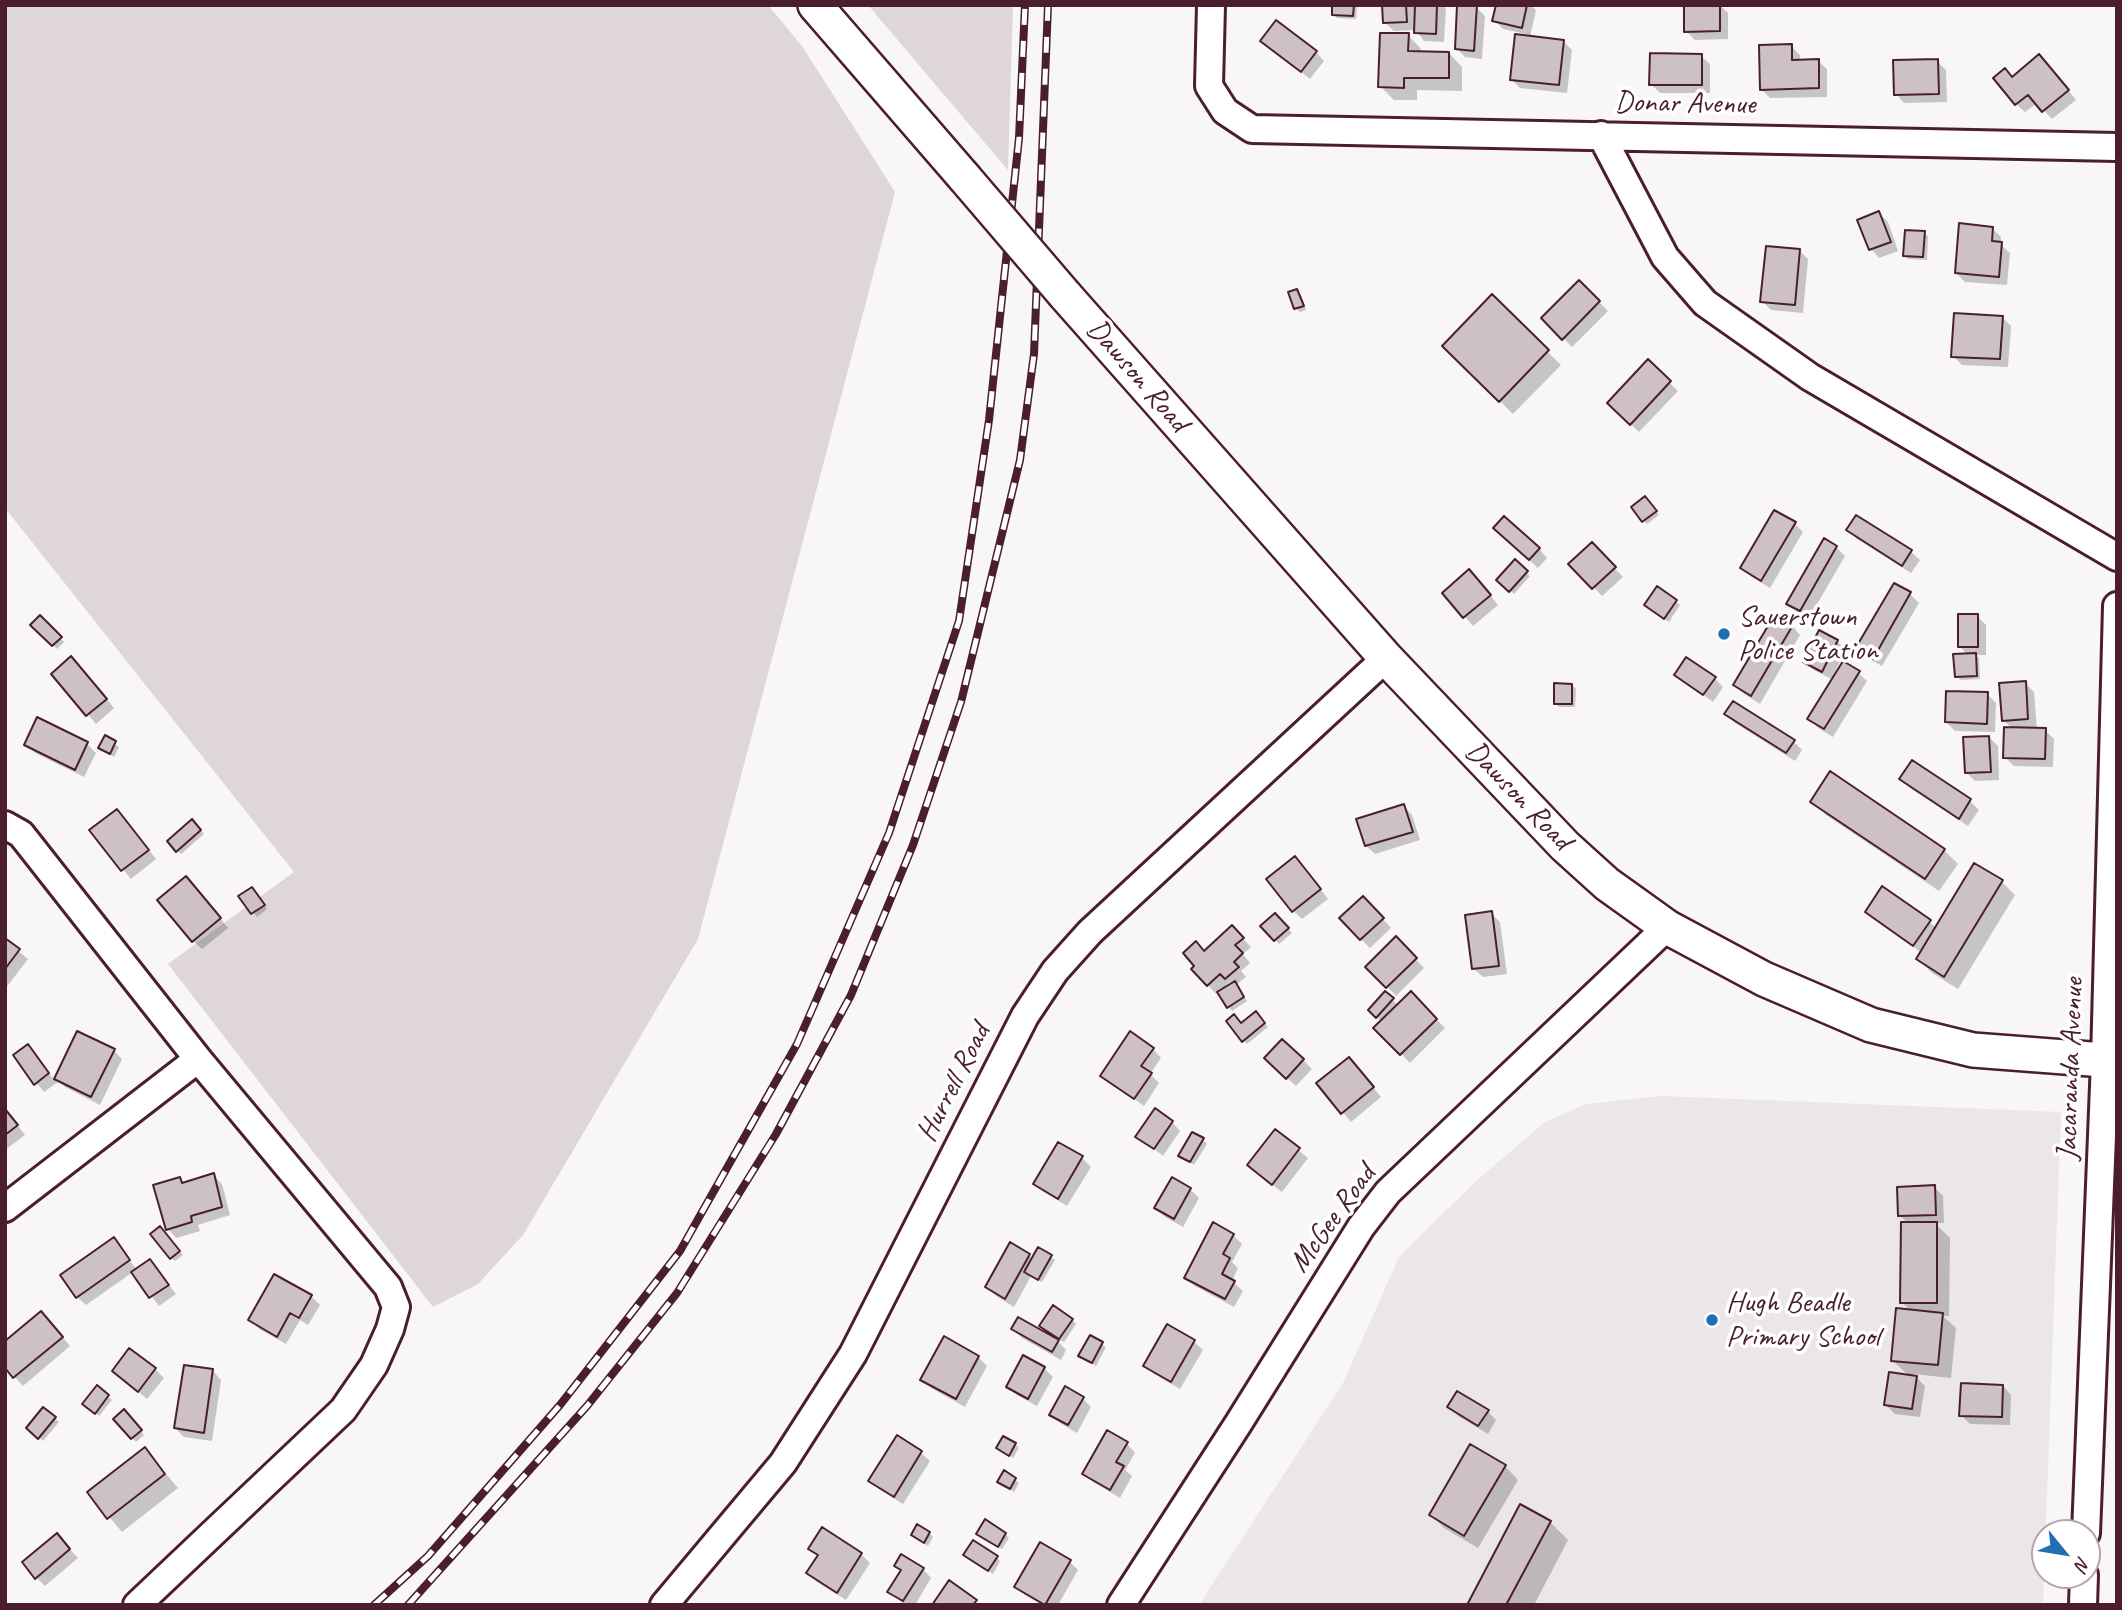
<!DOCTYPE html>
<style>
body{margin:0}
#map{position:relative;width:2122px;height:1610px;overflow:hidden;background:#f8f6f7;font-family:Caveat,sans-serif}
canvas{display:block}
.frame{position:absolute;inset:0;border:7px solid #4a1f2b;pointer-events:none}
.north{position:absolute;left:2031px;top:1519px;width:70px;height:70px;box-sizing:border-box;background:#fff;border:2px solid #b7a5aa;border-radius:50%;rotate:120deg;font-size:19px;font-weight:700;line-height:28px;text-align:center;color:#4a1f2b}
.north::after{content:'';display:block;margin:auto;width:24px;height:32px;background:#1f6fb2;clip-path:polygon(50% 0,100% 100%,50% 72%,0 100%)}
</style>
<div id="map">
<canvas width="2122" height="1610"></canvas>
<div class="frame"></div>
<div class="north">N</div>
</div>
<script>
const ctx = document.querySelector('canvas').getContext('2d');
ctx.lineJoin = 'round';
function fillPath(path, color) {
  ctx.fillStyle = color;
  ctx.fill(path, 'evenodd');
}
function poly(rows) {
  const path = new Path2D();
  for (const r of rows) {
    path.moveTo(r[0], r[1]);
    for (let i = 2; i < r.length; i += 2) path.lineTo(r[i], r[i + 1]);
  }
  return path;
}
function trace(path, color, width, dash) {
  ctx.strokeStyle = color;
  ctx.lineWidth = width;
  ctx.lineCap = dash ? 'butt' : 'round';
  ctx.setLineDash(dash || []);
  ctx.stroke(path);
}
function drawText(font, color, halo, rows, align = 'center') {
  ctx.font = font + ' Caveat,sans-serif';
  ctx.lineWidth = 7;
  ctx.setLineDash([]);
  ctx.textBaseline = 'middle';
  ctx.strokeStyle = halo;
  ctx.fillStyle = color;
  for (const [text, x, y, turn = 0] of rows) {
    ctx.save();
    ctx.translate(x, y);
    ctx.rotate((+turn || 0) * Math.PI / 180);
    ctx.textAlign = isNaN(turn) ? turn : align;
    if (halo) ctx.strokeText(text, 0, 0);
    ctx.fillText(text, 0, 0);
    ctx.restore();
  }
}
fillPath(poly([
 [1662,1096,2061,1112,2043,1605,1199,1605,1343,1383,1399,1257,1476,1181,1545,1122,1586,1104]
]), '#ebe6e8');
fillPath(poly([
 [5,5,768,5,802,46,895,192,698,939,523,1235,478,1284,433,1307,168,964,294,872,5,508],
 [868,5,1013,5,1008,170,962,116]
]), '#ded6d9');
fillPath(poly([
 [1334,5,1357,5,1356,19,1337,18,1333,14],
 [1384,5,1443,5,1446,8,1444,42,1424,41,1416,30,1394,31,1385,23],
 [1498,5,1531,5,1536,10,1530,37,1563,41,1572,50,1567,93,1520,88,1511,79,1526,34,1503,29,1494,20],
 [1720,5,1728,13,1728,39,1695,40,1686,31],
 [1476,7,1485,16,1482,59,1465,57,1456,48],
 [1408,35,1421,49,1421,53,1449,53,1462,67,1462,91,1417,90,1417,100,1394,100,1380,86],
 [1262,41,1316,52,1324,61,1310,79],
 [1791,46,1800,55,1800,61,1818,61,1827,69,1827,97,1770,98,1761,89],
 [1701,56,1710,64,1710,93,1660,93,1651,84],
 [1937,61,1946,70,1947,102,1904,103,1896,94],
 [2048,65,2076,100,2052,119,2037,103,2025,112,2016,104,2013,79],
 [1879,213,1888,222,1898,251,1879,258,1871,249,1860,221],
 [1992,228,2001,237,2000,244,2010,253,2007,285,1965,282,1956,273],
 [1924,233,1928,236,1927,260,1908,259,1905,256],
 [1799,250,1808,259,1803,313,1771,310,1762,301],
 [1579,282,1608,311,1572,347,1544,318],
 [1297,291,1301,295,1306,310,1300,312,1296,308,1291,293],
 [1492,297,1561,365,1513,414,1444,346],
 [2002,317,2011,326,2008,367,1962,365,1953,356],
 [1648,362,1678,391,1639,432,1609,403],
 [1649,502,1659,515,1647,524,1643,520],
 [1795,524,1803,532,1770,588,1750,576,1742,567],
 [1848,530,1911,552,1920,560,1911,573,1857,539],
 [1504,537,1539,549,1547,558,1538,568],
 [1592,544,1623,577,1602,596,1571,564],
 [1836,547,1845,556,1809,618,1797,612,1789,603],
 [1515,562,1530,576,1514,594,1499,580],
 [1478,580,1498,605,1473,626,1444,593],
 [1657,588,1680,605,1669,622,1650,609],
 [1910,594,1919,603,1882,666,1866,657,1858,649],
 [1977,616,1986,625,1986,655,1976,655,1979,658,1980,679,1961,680,1957,676,1968,655,1960,647],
 [40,617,64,642,57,649,33,625],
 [1792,626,1800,635,1760,704,1744,694,1735,685],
 [1837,641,1846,650,1833,675,1858,673,1867,681,1833,737,1818,728,1810,719,1833,680,1814,670,1805,662],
 [80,667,114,708,96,724,53,674],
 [1676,675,1714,678,1723,687,1713,702],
 [2025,683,2034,692,2037,730,2045,730,2054,739,2053,767,2014,766,2005,757,2013,729,2003,720],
 [1572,685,1576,689,1575,707,1559,707,1555,703],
 [1987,694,1996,703,1995,732,1955,731,1946,722],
 [1726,714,1793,741,1802,750,1795,761,1735,723],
 [38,720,87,744,96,753,84,777,35,753,26,744],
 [1989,737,1998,746,1999,780,1975,781,1966,772],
 [105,738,119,747,114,757,100,748],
 [1913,762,1970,801,1979,810,1968,826,1910,788,1902,779],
 [1812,801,1944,850,1958,864,1939,891,1826,815],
 [1404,806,1412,815,1420,840,1375,854,1366,846],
 [117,811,156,859,131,879,92,831],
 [192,821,204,834,181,854,169,841],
 [1303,867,1328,899,1302,919,1293,911],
 [2002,882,2015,895,1958,989,1932,973,1918,959,1922,953,1875,920,1867,911,1883,888,1937,928],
 [195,887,228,928,202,949,193,941],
 [256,893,267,909,257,917,241,896],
 [1372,907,1391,928,1370,948,1361,939],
 [1491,913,1500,922,1507,974,1483,977,1474,969],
 [1275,915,1292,933,1279,944,1263,927],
 [1232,928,1251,947,1243,954,1250,963,1241,971,1246,977,1236,985,1247,1001,1232,1011,1218,992,1216,994,1208,985,1196,966,1205,953],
 [1230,982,1233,985,1221,990],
 [1396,939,1424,968,1396,996,1368,967],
 [5,940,28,959,5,989],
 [1385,993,1399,1006,1411,994,1445,1028,1410,1063,1376,1028,1382,1022,1370,1010],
 [1259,1017,1268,1027,1247,1044,1244,1040,1241,1025],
 [78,1034,114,1051,122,1059,100,1105,65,1087,59,1081,44,1092,15,1056,28,1046,55,1081],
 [1153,1049,1161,1058,1150,1074,1159,1083,1144,1106,1102,1075],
 [1303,1060,1312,1069,1296,1086,1275,1067],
 [1358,1068,1381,1097,1351,1122,1319,1084],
 [5,1109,25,1135,5,1150],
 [1172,1122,1180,1131,1163,1156,1138,1136],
 [1275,1131,1308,1158,1282,1192,1258,1174],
 [1203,1140,1207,1144,1194,1165,1184,1159],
 [1058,1144,1082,1158,1091,1167,1067,1206,1044,1192,1035,1184],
 [213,1175,222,1184,230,1215,198,1225,200,1231,176,1238,168,1229,180,1179,184,1184],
 [1934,1187,1943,1196,1944,1223,1935,1223,1950,1238,1949,1316,1943,1316,1956,1328,1951,1378,1913,1374,1925,1386,1920,1417,1895,1414,1886,1405,1909,1376,1892,1360,1911,1312,1902,1302,1909,1224,1900,1216],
 [1190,1189,1199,1198,1183,1227,1165,1217,1156,1208],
 [164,1232,183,1255,175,1261,171,1258],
 [1233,1235,1242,1244,1232,1262,1238,1268,1232,1281,1243,1291,1234,1307,1195,1286,1186,1277],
 [114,1240,137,1270,150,1261,176,1294,159,1306,133,1272,86,1305,77,1297],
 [1011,1245,1033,1259,1039,1250,1055,1260,1042,1282,1031,1276,1014,1307,996,1296,987,1287],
 [311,1296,320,1305,308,1325,300,1320,286,1344,259,1329,250,1320],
 [1072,1320,1076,1324,1064,1342,1055,1338,1066,1350,1061,1360,1022,1338,1013,1329,1054,1339],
 [50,1322,70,1346,23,1386,5,1366],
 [1168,1327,1194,1342,1203,1350,1180,1389,1154,1374,1145,1366],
 [1091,1337,1106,1347,1096,1366,1081,1356],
 [978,1357,987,1366,965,1407,931,1388,922,1379],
 [1024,1357,1044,1368,1053,1377,1037,1406,1017,1395,1008,1387],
 [155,1369,164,1378,147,1399,114,1371],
 [213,1371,221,1380,212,1441,184,1437,175,1428],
 [2003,1386,2011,1395,2010,1425,1970,1424,1961,1415],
 [97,1388,112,1400,99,1416,88,1407],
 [1082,1398,1091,1407,1077,1433,1060,1423,1051,1415],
 [1450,1407,1488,1412,1496,1420,1488,1434,1458,1416],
 [43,1409,59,1422,43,1441,28,1428],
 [124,1412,144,1435,136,1442,116,1419],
 [897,1438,921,1453,930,1461,903,1504,879,1489,871,1481],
 [1015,1444,1019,1448,1013,1458,998,1448],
 [1127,1444,1135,1453,1125,1470,1132,1476,1120,1498,1093,1482,1084,1473],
 [145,1449,178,1488,122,1532,89,1493],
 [1505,1466,1518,1480,1478,1548,1444,1528,1431,1515],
 [1005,1473,1019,1483,1014,1492,1003,1485],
 [1550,1522,1568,1540,1534,1605,1469,1605],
 [822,1529,861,1554,870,1563,846,1600,817,1582,808,1573,819,1557,810,1548],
 [929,1533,933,1537,928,1546,913,1535],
 [1005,1534,1009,1538,1002,1549,982,1537],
 [65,1544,78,1558,45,1586,36,1577],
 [997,1558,1000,1561,993,1574,969,1559],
 [1069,1561,1078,1570,1058,1605,1042,1605,1025,1595,1016,1586],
 [896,1565,923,1569,931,1578,915,1605,905,1605,890,1592,902,1572]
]), '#0003');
const building = poly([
 [1332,5,1354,5,1353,16,1332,15,1332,5],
 [1382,5,1406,5,1407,22,1383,23,1382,5],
 [1415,5,1437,5,1436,34,1414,33,1415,5],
 [1457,5,1477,5,1474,51,1455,49,1457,5],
 [1496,5,1527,5,1522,28,1492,21,1496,5],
 [1684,5,1720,5,1720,31,1684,32,1684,5],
 [1276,20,1317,51,1301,72,1260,41,1276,20],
 [1380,33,1409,33,1408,51,1449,52,1449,78,1404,78,1404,88,1378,87,1380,33],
 [1515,34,1564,40,1559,85,1510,80,1515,34],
 [1792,44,1792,60,1819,59,1819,88,1760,90,1759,45,1792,44],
 [1650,53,1702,54,1702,85,1649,85,1650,53],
 [2039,54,2069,90,2042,112,2028,95,2015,105,1993,78,2005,68,2012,77,2039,54],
 [1938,59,1939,94,1894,95,1893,60,1938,59],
 [1879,211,1891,242,1869,250,1857,220,1879,211],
 [1959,223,1993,227,1992,241,2002,242,1999,277,1955,273,1959,223],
 [1905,230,1925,231,1923,257,1903,256,1905,230],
 [1766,246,1800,249,1795,305,1760,302,1766,246],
 [1579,280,1600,301,1562,340,1541,318,1579,280],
 [1297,289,1304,306,1294,309,1288,292,1297,289],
 [1492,294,1549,350,1499,402,1442,346,1492,294],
 [1954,313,2003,316,2000,359,1951,357,1954,313],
 [1648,359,1671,381,1630,425,1607,403,1648,359],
 [1645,496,1657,511,1642,522,1631,507,1645,496],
 [1774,510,1796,522,1761,581,1740,568,1774,510],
 [1856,515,1912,550,1902,566,1846,530,1856,515],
 [1504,516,1540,548,1529,560,1493,528,1504,516],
 [1824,538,1837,546,1800,611,1786,604,1824,538],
 [1592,542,1616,567,1592,589,1568,564,1592,542],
 [1515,559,1528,571,1509,592,1496,580,1515,559],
 [1469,569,1491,595,1463,618,1442,593,1469,569],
 [1894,583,1911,592,1873,659,1855,649,1894,583],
 [1657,586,1677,600,1664,619,1644,605,1657,586],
 [1775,614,1793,625,1751,696,1733,685,1775,614],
 [1958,614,1978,614,1978,647,1958,647,1958,614],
 [40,615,62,637,52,646,30,625,40,615],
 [1819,630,1838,640,1822,672,1803,662,1819,630],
 [1976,653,1977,676,1955,677,1953,654,1976,653],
 [71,656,107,699,86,716,51,674,71,656],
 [1686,657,1716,677,1703,695,1674,675,1686,657],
 [1843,661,1860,671,1824,729,1807,719,1843,661],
 [2026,681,2028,719,2002,721,1999,683,2026,681],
 [1554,683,1572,684,1572,704,1554,704,1554,683],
 [1946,691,1988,692,1987,724,1945,722,1946,691],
 [1733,701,1795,740,1786,753,1724,714,1733,701],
 [37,717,88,742,75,770,24,745,37,717],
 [2004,727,2046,728,2045,759,2003,758,2004,727],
 [105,735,116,741,110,754,98,748,105,735],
 [1989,736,1991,772,1965,773,1963,737,1989,736],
 [1912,760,1971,799,1959,819,1899,779,1912,760],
 [1830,771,1945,849,1925,879,1810,802,1830,771],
 [1404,804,1413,832,1365,846,1356,819,1404,804],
 [117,809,149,850,121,871,89,830,117,809],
 [192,819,201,830,176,852,167,841,192,819],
 [1295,856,1321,889,1292,912,1266,879,1295,856],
 [1974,863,2003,880,1944,977,1916,959,1974,863],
 [186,876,221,918,192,942,157,900,186,876],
 [1882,886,1931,920,1913,946,1865,912,1882,886],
 [252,887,265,905,251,914,238,896,252,887],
 [1363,896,1384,918,1360,940,1339,918,1363,896],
 [1492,911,1499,966,1472,969,1465,915,1492,911],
 [1275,913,1289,928,1274,941,1260,926,1275,913],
 [1232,925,1244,938,1235,945,1243,953,1234,962,1239,967,1225,979,1220,974,1207,986,1191,969,1194,966,1183,953,1196,941,1204,951,1232,925],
 [1396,936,1417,958,1386,988,1365,967,1396,936],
 [5,938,20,949,5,969,5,938],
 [1235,981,1244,997,1227,1008,1217,992,1235,981],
 [1385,991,1394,998,1376,1018,1368,1010,1385,991],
 [1411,991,1437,1019,1400,1055,1373,1028,1411,991],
 [1256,1011,1265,1023,1242,1042,1226,1021,1234,1014,1241,1023,1256,1011],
 [77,1031,115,1049,91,1097,54,1079,77,1031],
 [1130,1031,1154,1048,1141,1066,1152,1073,1134,1099,1100,1076,1130,1031],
 [1282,1039,1304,1059,1286,1079,1264,1058,1282,1039],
 [28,1044,49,1073,34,1085,13,1055,28,1044],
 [1349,1057,1374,1087,1341,1114,1316,1083,1349,1057],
 [1155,1108,1173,1121,1154,1149,1135,1137,1155,1108],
 [5,1109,18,1125,5,1135,5,1109],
 [1275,1129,1300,1148,1272,1185,1247,1165,1275,1129],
 [1192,1132,1204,1138,1190,1162,1178,1156,1192,1132],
 [1058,1142,1083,1156,1058,1199,1033,1184,1058,1142],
 [214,1173,222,1207,191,1216,192,1222,166,1230,153,1185,180,1177,182,1183,214,1173],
 [1172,1177,1191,1188,1174,1219,1154,1208,1172,1177],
 [1935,1185,1936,1215,1898,1216,1897,1187,1935,1185],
 [1213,1222,1234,1234,1223,1254,1230,1258,1222,1274,1235,1281,1225,1299,1184,1278,1213,1222],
 [1901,1222,1937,1222,1937,1303,1900,1303,1901,1222],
 [160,1226,180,1251,170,1259,150,1234,160,1226],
 [114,1237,130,1260,76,1298,60,1275,114,1237],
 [1010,1242,1030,1254,1005,1299,985,1287,1010,1242],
 [1038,1247,1052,1255,1038,1280,1024,1272,1038,1247],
 [150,1259,169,1285,149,1298,131,1272,150,1259],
 [274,1274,312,1295,299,1318,290,1313,277,1337,248,1320,274,1274],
 [1053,1305,1073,1319,1059,1339,1039,1326,1053,1305],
 [1896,1308,1943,1313,1938,1365,1891,1361,1896,1308],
 [41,1311,63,1337,13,1378,5,1368,5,1341,41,1311],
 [1018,1317,1059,1340,1052,1352,1011,1329,1018,1317],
 [1167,1324,1195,1340,1171,1382,1143,1366,1167,1324],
 [1090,1335,1103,1342,1092,1363,1078,1356,1090,1335],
 [944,1336,979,1356,956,1399,920,1380,944,1336],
 [129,1348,156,1368,138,1392,112,1371,129,1348],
 [1023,1355,1045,1367,1028,1399,1006,1387,1023,1355],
 [184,1365,213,1369,204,1433,174,1428,184,1365],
 [1889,1372,1917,1376,1912,1409,1884,1405,1889,1372],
 [1961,1383,2003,1385,2002,1417,1959,1416,1961,1383],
 [97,1385,109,1395,95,1414,82,1404,97,1385],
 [1065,1386,1084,1397,1068,1425,1049,1415,1065,1386],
 [1457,1391,1489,1410,1478,1426,1447,1407,1457,1391],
 [43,1407,56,1417,38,1439,26,1428,43,1407],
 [124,1409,142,1430,131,1439,113,1419,124,1409],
 [1107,1430,1128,1442,1116,1462,1124,1466,1110,1490,1082,1474,1107,1430],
 [897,1435,922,1451,894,1497,868,1481,897,1435],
 [1003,1436,1016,1443,1009,1456,996,1448,1003,1436],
 [1470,1444,1506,1465,1464,1536,1429,1515,1470,1444],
 [145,1447,165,1474,107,1519,87,1492,145,1447],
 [1004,1470,1016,1478,1010,1489,997,1482,1004,1470],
 [1520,1504,1551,1521,1506,1605,1467,1605,1520,1504],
 [985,1519,1006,1533,998,1547,976,1534,985,1519],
 [917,1524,930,1532,924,1543,911,1535,917,1524],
 [822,1527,862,1553,837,1593,806,1573,818,1555,808,1549,822,1527],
 [57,1533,70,1549,35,1579,22,1562,57,1533],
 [973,1540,998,1556,988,1571,963,1555,973,1540],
 [1040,1542,1071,1560,1045,1605,1014,1587,1040,1542],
 [901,1554,924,1568,903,1601,887,1592,901,1570,894,1566,901,1554],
 [949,1580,977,1600,973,1605,932,1605,949,1580]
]);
fillPath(building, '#cdc1c4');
trace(building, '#4a1f2b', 2);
const minor = poly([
 [1211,5,1209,86,1225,111,1252,129,2117,147],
 [1601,135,1665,257,1705,303,1810,377,2117,557],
 [5,825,21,834,198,1059,388,1287,396,1307,390,1329,374,1365,343,1410,137,1605],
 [5,1208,198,1059],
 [2086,1533,2105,1061,2117,606],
 [664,1605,783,1463,853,1354,1025,1016,1055,971,1090,932,1386,658],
 [1121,1605,1238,1424,1361,1227,1388,1192,1667,927],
 [2083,1605,2084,1575]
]);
const tertiary = poly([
 [815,5,964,177],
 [1065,295,1386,658,1565,846,1607,884,1667,927,1764,979,1871,1025,1973,1050,2117,1061]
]);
trace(minor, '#4a1f2b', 32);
trace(tertiary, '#4a1f2b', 38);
trace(minor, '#fff', 26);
trace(tertiary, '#fff', 33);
const rail = poly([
 [374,1605,428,1556,560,1405,680,1251,797,1044,889,833,959,621,989,420,1019,138,1025,5],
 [408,1605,587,1406,677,1293,776,1134,851,995,913,845,961,702,1020,460,1034,354,1048,5]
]);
trace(rail, '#4a1f2b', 8);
trace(rail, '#fff', 5, [16]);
const tertiaryBridge = poly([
 [964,177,1065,295]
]);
trace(tertiaryBridge, '#4a1f2b', 38, []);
trace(tertiaryBridge, '#fff', 33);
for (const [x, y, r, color] of [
 [1724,634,7,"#1f6fb2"],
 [1712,1320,7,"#1f6fb2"]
]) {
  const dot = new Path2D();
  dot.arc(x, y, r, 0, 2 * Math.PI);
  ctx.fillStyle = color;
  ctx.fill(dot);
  trace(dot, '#fff', 2.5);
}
drawText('30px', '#4a1f2b', '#fff', [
 ["Donar Avenue",1685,104,1],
 ["Dawson Road",1137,376,49],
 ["Dawson Road",1518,796,46],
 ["Jacaranda Avenue",2071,1069,-88],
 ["Hurrell Road",954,1083,-63],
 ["McGee Road",1333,1219,-54]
]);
drawText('30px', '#4a1f2b', '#fff', [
 ["Sauerstown",1738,617],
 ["Police Station",1738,651],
 ["Hugh Beadle",1726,1303],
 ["Primary School",1726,1337]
], 'left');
</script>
